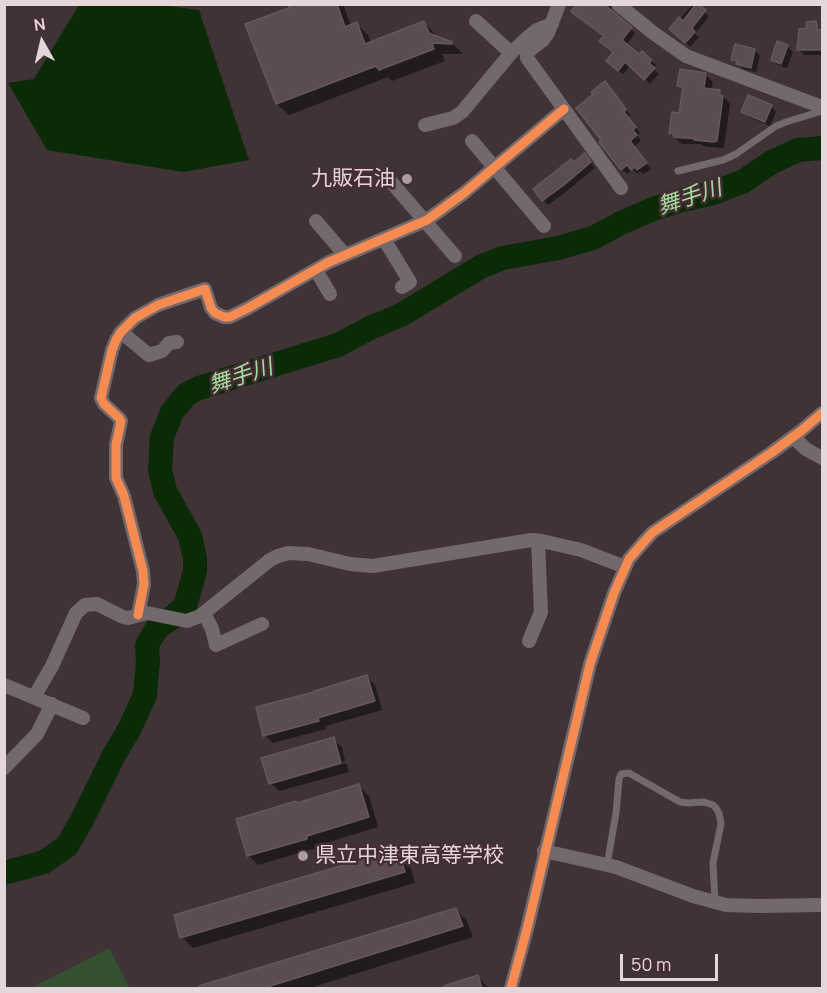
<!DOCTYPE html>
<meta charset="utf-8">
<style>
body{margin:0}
#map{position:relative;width:827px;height:993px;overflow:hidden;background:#3f3336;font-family:Manrope,sans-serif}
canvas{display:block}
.frame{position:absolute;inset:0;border:6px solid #e4d6d9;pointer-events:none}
.north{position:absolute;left:12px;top:12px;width:60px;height:60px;-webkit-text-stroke:4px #442e34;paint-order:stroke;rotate:352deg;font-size:16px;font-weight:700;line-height:24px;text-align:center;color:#e4d6d9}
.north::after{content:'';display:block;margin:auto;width:21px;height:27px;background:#e4d6d9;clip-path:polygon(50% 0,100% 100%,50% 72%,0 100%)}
.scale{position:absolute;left:620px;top:954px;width:98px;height:27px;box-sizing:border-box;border:3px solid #e4d6d9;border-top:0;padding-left:8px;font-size:18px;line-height:21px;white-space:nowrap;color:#e4d6d9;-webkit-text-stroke:4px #442e34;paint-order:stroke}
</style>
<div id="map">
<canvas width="827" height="993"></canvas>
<div class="frame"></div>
<div class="north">N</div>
<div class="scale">50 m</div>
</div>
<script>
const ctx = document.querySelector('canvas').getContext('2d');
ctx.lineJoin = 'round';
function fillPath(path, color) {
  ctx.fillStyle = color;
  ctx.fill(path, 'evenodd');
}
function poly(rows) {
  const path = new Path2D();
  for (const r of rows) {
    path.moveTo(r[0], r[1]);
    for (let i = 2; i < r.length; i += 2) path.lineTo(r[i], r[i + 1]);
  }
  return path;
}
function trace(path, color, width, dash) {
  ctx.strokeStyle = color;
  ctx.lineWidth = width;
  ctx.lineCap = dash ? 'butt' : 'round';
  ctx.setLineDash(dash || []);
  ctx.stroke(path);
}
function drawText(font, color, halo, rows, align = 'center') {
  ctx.font = font + ' Manrope,"Noto Sans JP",sans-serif';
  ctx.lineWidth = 5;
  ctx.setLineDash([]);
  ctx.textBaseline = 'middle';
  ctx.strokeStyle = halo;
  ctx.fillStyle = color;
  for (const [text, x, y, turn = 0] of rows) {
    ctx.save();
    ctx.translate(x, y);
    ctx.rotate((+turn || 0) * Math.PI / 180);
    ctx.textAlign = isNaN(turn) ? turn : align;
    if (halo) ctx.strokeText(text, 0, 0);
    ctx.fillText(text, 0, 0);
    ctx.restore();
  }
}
fillPath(poly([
 [109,948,130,988,31,988]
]), '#355030');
fillPath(poly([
 [79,5,159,5,199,10,249,160,183,172,47,150,8,83,34,79]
]), '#0a2a08');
fillPath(poly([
 [292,4,343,4,351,26,357,24,368,35,371,43,424,22,435,34,437,38,452,43,463,54,442,54,445,61,392,81,388,77,289,115,277,104,247,25,291,9],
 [579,4,615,4,610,11,635,33,626,45,639,56,642,53,656,65,653,68,659,74,650,84,630,66,623,74,612,66,615,52,605,37],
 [693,4,709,16,695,34,699,37,690,47,671,29],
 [816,23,822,31,822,55,804,55,799,50,808,29],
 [787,46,793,52,787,68,778,65,772,60],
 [755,51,760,56,756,72,743,69,733,59],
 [705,75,713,82,711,91,720,92,730,104,724,148,721,148,703,146,701,144,682,144,670,134,673,114,680,115,684,90,679,85],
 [676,136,702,137,702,140,676,139],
 [605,83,630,115,628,117,640,133,637,135,641,141,634,147,651,169,643,174,640,171,637,174,633,169,627,174,622,169],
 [771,106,776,112,770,126,749,117,743,112],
 [589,160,595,168,568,190,548,205,543,200,574,164],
 [366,676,375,685,382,710,326,726,326,729,273,743,265,735,316,693],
 [333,739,342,747,345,761,273,781,273,784,346,763,349,772,279,791,270,783],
 [359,786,369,796,378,827,316,846,316,848,258,865,248,855,297,804],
 [398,851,409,862,415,883,193,948,182,937],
 [456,910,467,921,473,937,310,988,195,988],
 [478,977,489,988,441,988]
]), '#0007');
trace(poly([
 [4,873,44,862,67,846,82,820,114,755,129,730,145,695,148,661,147,645,157,628,173,617,185,606,195,571,195,558,190,536,165,491,160,470,162,437,172,412,187,394,199,388,338,345,370,328,401,315,482,266,503,258,558,248,593,238,621,223,653,209,682,200,713,193,744,181,772,162,798,150,822,148]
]), '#0a2a08', 24);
const building = poly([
 [288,4,337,4,345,27,357,22,365,44,424,21,429,33,452,42,452,44,432,43,434,49,379,70,376,66,276,104,245,24,289,8,288,4],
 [576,4,604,4,632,27,622,40,639,54,642,51,652,60,649,63,655,68,644,80,625,62,618,71,606,61,613,52,599,41,604,36,571,12,576,4],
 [696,4,698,4,706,10,692,28,695,32,685,43,669,29,679,17,683,21,696,4],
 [816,21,818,30,822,29,822,50,797,50,799,29,807,28,806,22,816,21],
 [777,41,788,45,781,64,771,60,777,41],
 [735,44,755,49,751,68,736,64,737,61,731,60,735,44],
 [680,69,706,73,704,88,720,90,720,95,723,96,717,141,713,142,694,140,694,138,674,137,672,133,669,134,672,112,679,113,683,87,677,86,680,69],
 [605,81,626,109,624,112,636,127,633,130,637,135,630,141,647,163,637,170,635,167,631,170,627,165,621,170,599,142,601,140,576,108,593,94,591,92,605,81],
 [748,95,772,105,765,122,741,112,748,95],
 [585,153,591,162,564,185,542,201,533,189,571,159,574,162,585,153],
 [367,675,375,701,318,718,319,721,263,736,256,707,314,692,314,691,367,675],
 [334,737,341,763,269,784,261,758,334,737],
 [359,784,369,817,307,836,307,839,247,856,236,819,296,801,297,803,359,784],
 [398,849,405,872,180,938,174,915,398,849],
 [456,908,463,926,264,988,199,988,199,986,456,908],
 [478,975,482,988,444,988,444,986,478,975]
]);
fillPath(building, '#5b4c50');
trace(building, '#63585b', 1.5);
trace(poly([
 [678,171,723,160,736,154,776,126,786,122,822,111],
 [607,865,616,813,619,779,621,774,629,773,680,802,688,803,704,802,713,805,716,808,719,813,721,824,713,863,715,902]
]), '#73696c', 7);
trace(poly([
 [559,4,548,33,543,40,530,50,527,55,527,58,621,188],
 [618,4,652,32,686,56,822,107],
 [476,21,511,53],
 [425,125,453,118,462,112,511,53,528,37,537,30,552,24],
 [472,141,544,226],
 [386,176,455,256],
 [316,221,345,255],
 [384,239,410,282,402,287],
 [316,270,330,294],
 [121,332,149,355,162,351,169,343,177,342],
 [793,437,806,449,822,458],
 [204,613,212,629,216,645,262,624],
 [138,615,144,584,143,571,124,496,116,478,116,445,121,421,119,418,104,404,101,398,112,350,116,340,121,332,135,318,158,305,205,289,211,308,215,313,224,317,230,317,248,308,329,262,427,220,464,193,564,109],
 [529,641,541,612,538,541],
 [4,685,83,718],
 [34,697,52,666,76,613,85,605,97,604,123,617,128,618,147,613,187,621,200,616,270,560,278,556,288,553,308,554,350,564,373,566,531,540,542,541,581,550,625,567],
 [4,768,37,734,52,704],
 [544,851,616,867,693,896,726,905,759,906,822,905],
 [511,988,527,929,590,664,614,593,629,559,642,544,653,532,771,453,801,431,822,413]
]), '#73696c', 14);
trace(poly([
 [138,615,144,584,143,571,124,496,116,478,116,445,121,421,119,418,104,404,101,398,112,350,116,340,121,332,135,318,158,305,205,289,211,308,215,313,224,317,230,317,248,308,329,262,427,220,464,193,564,109],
 [511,988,527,929,590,664,614,593,629,559,642,544,653,532,771,453,801,431,822,413]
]), '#f68b52', 9);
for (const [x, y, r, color] of [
 [407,179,6,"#aa9da0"],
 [303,856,6,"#aa9da0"]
]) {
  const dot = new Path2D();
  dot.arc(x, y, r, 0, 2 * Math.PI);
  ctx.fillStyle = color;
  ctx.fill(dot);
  trace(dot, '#442e34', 2);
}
drawText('21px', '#e4d6d9', '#442e34', [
 ["九販石油",395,179],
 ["県立中津東高等学校",315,856,"left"]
], 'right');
drawText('italic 22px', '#a2dc9b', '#442e34', [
 ["舞手川",690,198,-18],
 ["舞手川",241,377,-18]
]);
</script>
